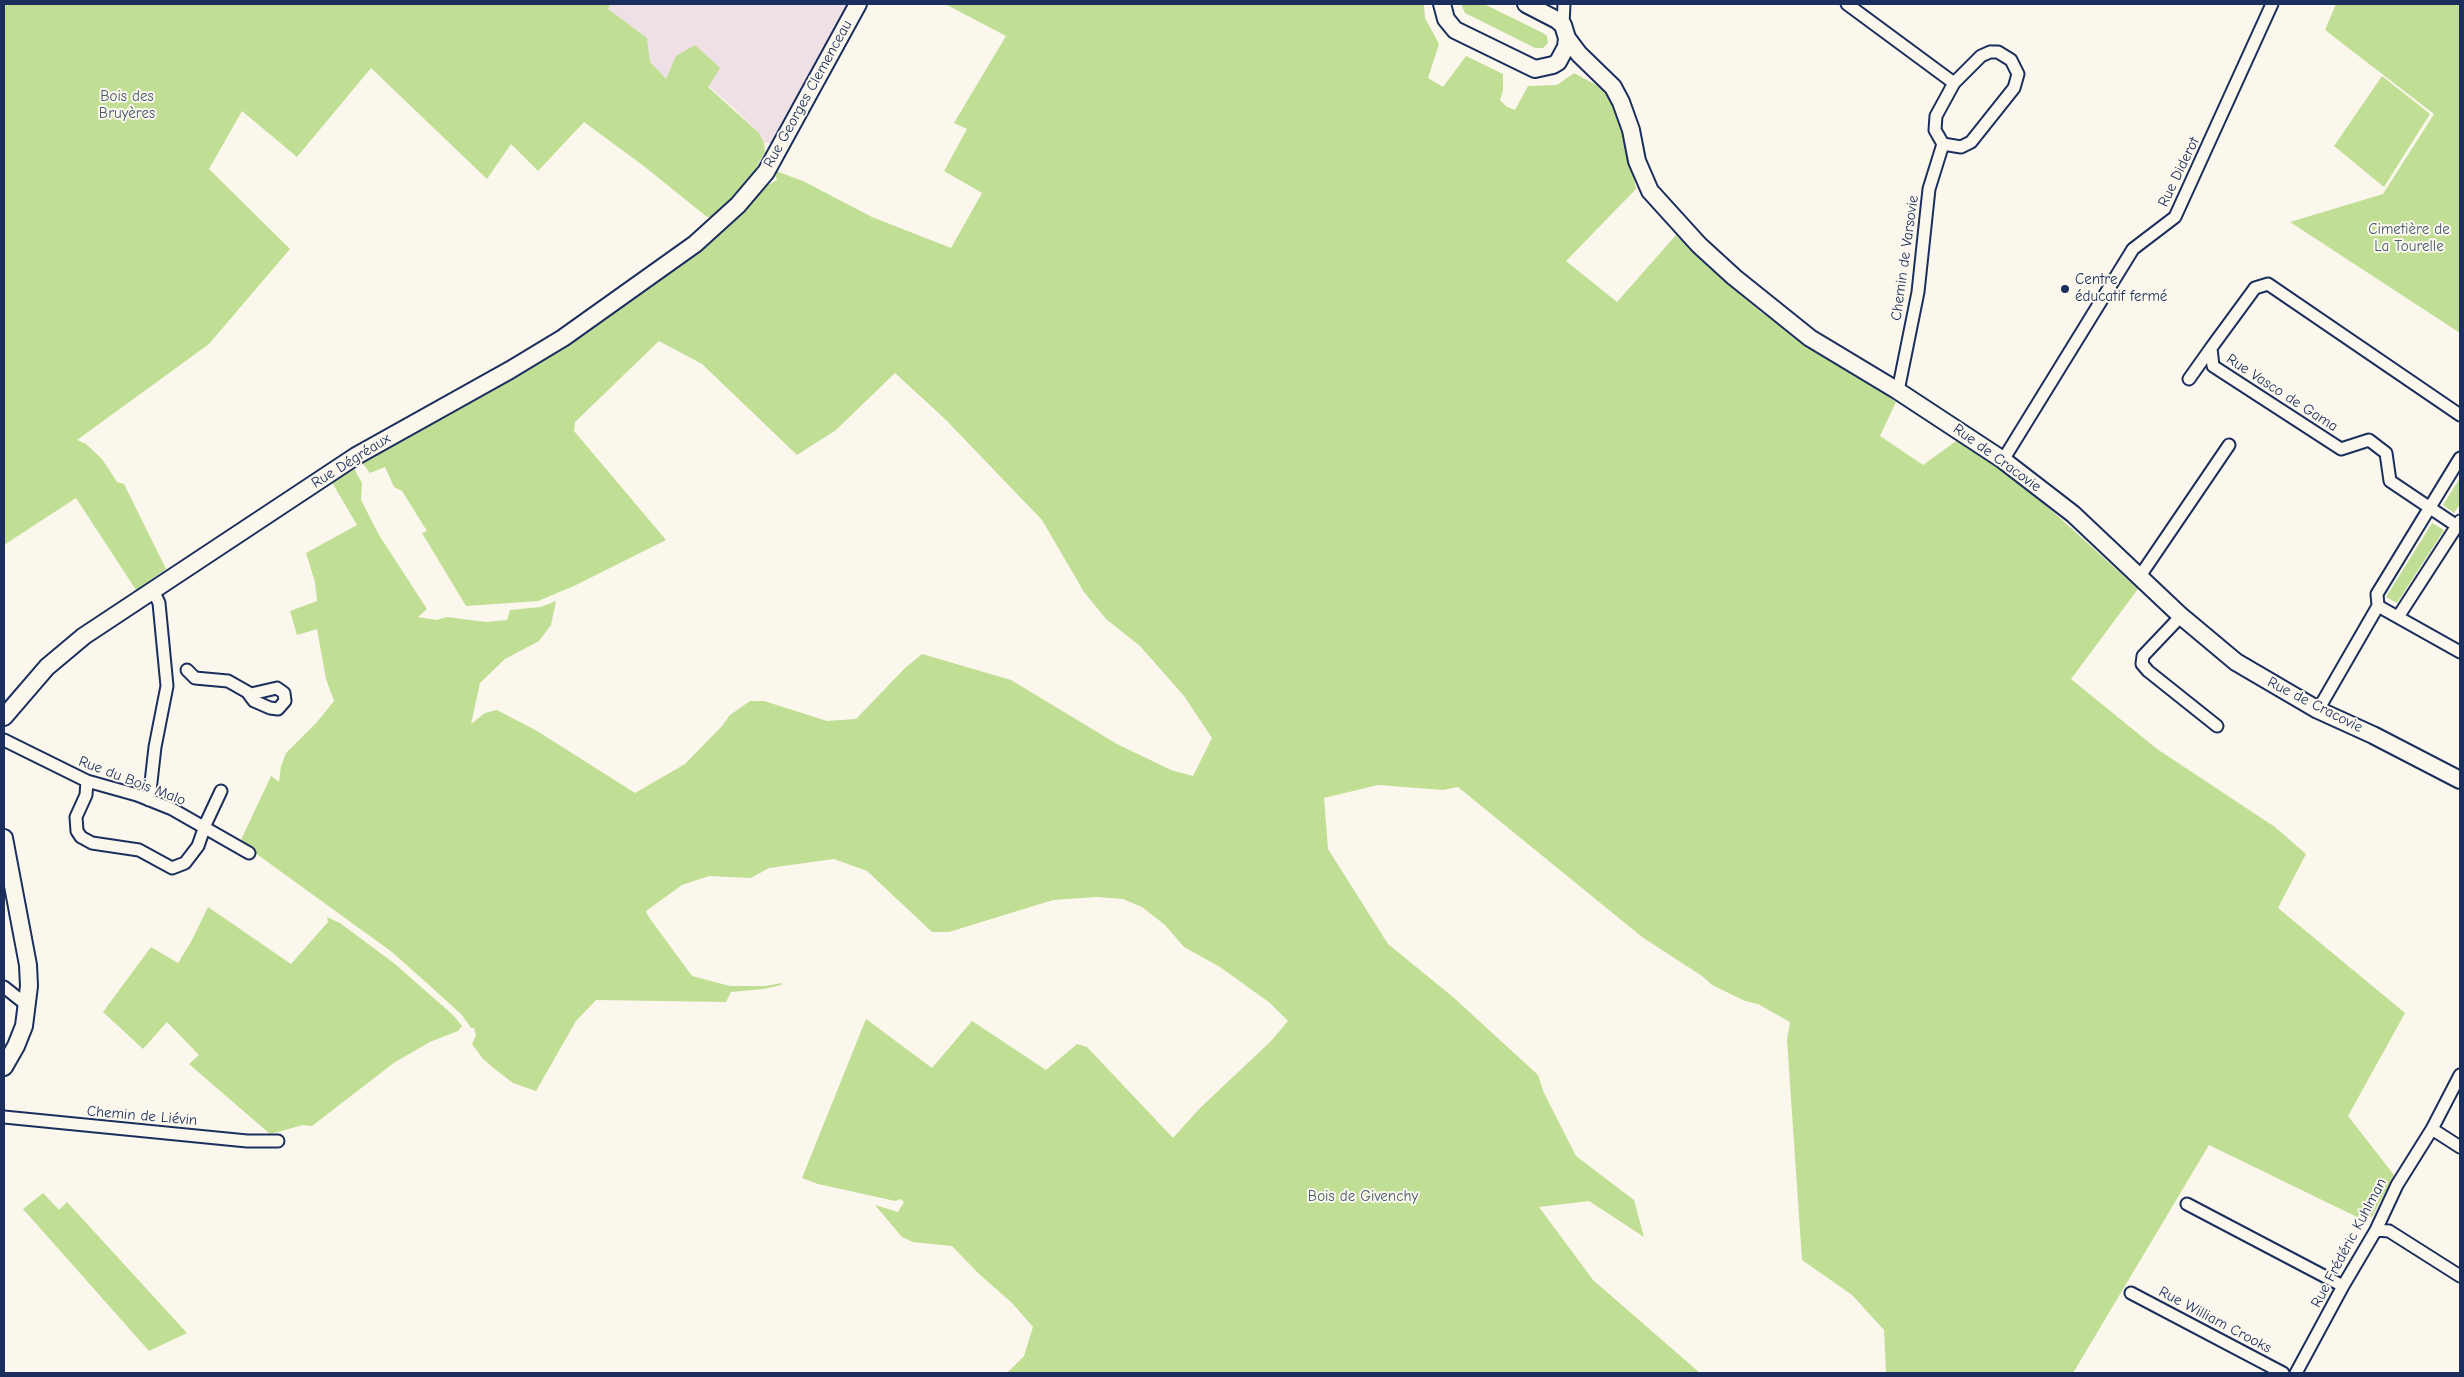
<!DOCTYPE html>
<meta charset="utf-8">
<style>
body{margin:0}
#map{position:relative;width:2464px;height:1377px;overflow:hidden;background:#fbf7ec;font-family:"Comic Neue",sans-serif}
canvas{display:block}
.frame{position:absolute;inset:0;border:5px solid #1b2f5e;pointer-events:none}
</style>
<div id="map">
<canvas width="2464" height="1377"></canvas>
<div class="frame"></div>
</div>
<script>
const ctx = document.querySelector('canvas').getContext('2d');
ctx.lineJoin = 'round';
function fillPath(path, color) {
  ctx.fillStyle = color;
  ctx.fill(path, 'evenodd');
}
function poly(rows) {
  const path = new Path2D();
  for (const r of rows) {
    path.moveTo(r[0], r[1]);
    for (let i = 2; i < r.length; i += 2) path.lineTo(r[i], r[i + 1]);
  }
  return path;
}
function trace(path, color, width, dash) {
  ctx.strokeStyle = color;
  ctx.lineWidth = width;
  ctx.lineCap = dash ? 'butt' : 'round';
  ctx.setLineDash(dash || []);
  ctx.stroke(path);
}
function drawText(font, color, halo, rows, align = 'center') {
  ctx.font = font + ' "Comic Neue",sans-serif';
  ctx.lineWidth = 4;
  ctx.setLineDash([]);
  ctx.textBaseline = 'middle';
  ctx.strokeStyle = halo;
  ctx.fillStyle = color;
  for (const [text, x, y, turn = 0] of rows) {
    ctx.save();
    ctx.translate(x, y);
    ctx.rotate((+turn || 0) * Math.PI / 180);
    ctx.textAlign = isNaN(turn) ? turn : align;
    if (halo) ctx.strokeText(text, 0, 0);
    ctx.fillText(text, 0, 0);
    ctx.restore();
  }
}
fillPath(poly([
 [611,4,851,4,771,143,764,143,759,133,739,113,676,57,666,80,650,63,647,38,608,9]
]), '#eee0e4');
fillPath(poly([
 [4,4,611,4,608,9,647,38,650,62,666,79,676,56,695,45,720,68,708,87,759,133,764,143,765,152,744,189,717,216,707,217,645,167,584,122,538,171,511,144,487,179,371,68,297,157,242,111,209,169,290,249,209,344,77,440,86,444,102,459,117,482,124,484,166,569,136,590,76,498,4,545],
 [945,4,1424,4,1425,18,1439,44,1428,78,1443,87,1466,56,1503,74,1503,91,1500,100,1507,107,1515,110,1528,86,1557,85,1574,73,1600,87,1610,99,1625,136,1636,189,1566,261,1617,302,1676,235,1702,261,1762,313,1896,402,1880,436,1923,465,1959,439,2008,471,2138,589,2071,679,2157,749,2275,827,2306,854,2278,908,2405,1013,2348,1116,2394,1175,2372,1217,2359,1218,2209,1145,2073,1373,1886,1373,1884,1330,1852,1295,1802,1260,1787,1040,1790,1022,1758,1004,1745,1001,1712,985,1702,976,1642,937,1458,787,1443,790,1378,785,1324,798,1328,849,1388,944,1453,997,1538,1075,1544,1093,1576,1156,1634,1200,1644,1237,1589,1201,1539,1207,1593,1280,1700,1373,1007,1373,1024,1356,1033,1327,1012,1303,978,1273,952,1246,913,1242,902,1237,875,1205,898,1212,904,1202,901,1199,895,1201,818,1184,802,1178,866,1019,932,1068,972,1021,1046,1070,1077,1044,1087,1047,1173,1138,1199,1109,1271,1041,1288,1021,1270,1003,1220,967,1184,947,1165,925,1142,907,1123,899,1097,897,1053,900,949,932,932,932,867,871,834,859,769,868,751,878,709,876,682,885,646,911,648,916,692,976,730,986,765,986,782,983,781,985,764,989,731,992,726,1002,596,1000,576,1021,536,1091,513,1083,496,1070,483,1059,472,1044,476,1035,474,1028,471,1028,462,1015,429,985,392,952,240,842,271,776,279,782,281,766,286,753,317,722,334,701,326,679,317,629,297,635,290,611,317,601,315,582,306,553,357,525,330,479,352,465,362,483,361,500,379,535,427,609,418,617,436,620,447,617,486,622,507,620,510,610,541,607,556,601,551,625,539,641,505,659,480,683,471,724,485,713,497,710,537,731,635,793,685,764,722,726,730,715,750,701,764,701,827,721,856,719,905,668,922,654,1011,680,1117,744,1171,770,1193,776,1212,738,1184,696,1140,646,1106,619,1084,592,1042,520,945,419,895,373,836,430,797,455,702,364,659,341,575,422,574,431,666,540,574,586,538,601,466,606,422,533,427,531,402,491,394,487,385,467,370,473,360,460,560,348,651,287,703,247,727,225,734,222,734,218,763,188,777,180,774,170,805,182,872,217,951,248,982,193,944,171,967,129,954,123,1006,36],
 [1461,4,1484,4,1543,33,1547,36,1548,43,1543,48,1535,48,1465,13],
 [2336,4,2460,4,2460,333,2290,222,2383,194,2434,114,2325,30],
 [2382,76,2430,114,2384,187,2334,146],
 [2460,478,2460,504,2454,513,2443,505],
 [2432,523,2444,530,2397,603,2386,597],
 [208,907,291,964,328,922,327,917,340,923,395,964,453,1015,462,1026,458,1031,430,1042,395,1062,312,1126,303,1125,270,1134,189,1064,199,1055,167,1022,143,1049,103,1012,151,947,178,963,192,940],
 [43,1193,59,1210,67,1202,187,1333,149,1351,23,1209]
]), '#c1de95');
const street = poly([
 [1847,4,1954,83],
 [1563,25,1564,4],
 [1990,52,1998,52,2011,60,2018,74,2014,88,1971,142,1961,147,1943,144,1935,130,1936,116,1954,83,1981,56,1990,52],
 [2189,379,2211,348],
 [1898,391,1918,292,1929,189,1943,144],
 [2003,460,2133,249,2175,217,2272,4],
 [2457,526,2390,481,2386,453,2369,440,2341,449,2213,366,2211,348,2255,288,2268,284,2460,415],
 [2140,576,2229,445],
 [2378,606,2377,594,2460,458],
 [2181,616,2143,656,2142,664,2148,671,2217,726],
 [2398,617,2460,521],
 [187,670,195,678,228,681,251,694,277,688,284,693,285,701,278,709,270,708,254,701,248,693],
 [2318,710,2378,606,2460,652],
 [4,740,87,781,137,795,172,809,249,853],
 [87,781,86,795,76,817,77,831,81,837,92,843,139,850,172,868,185,863,198,846,206,823,221,791],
 [149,800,155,747,167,686,159,603,153,590],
 [4,987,28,1006],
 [4,1117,247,1141,278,1141],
 [2432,1129,2460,1147],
 [2187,1204,2343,1286],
 [2376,1230,2389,1231,2460,1276],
 [2131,1293,2283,1373],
 [2296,1373,2343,1286,2376,1230,2397,1185,2432,1129,2460,1075]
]);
const secondary = poly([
 [1442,4,1446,19,1455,30,1535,69,1553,65,1558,62,1566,47,1567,38,1563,25,1557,20,1526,4],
 [1567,38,1579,54,1613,87,1621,102,1631,130,1637,161,1650,191,1699,245,1734,277,1810,338,1898,391,2003,460,2073,514,2181,616,2236,662,2318,710,2373,735,2460,780],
 [4,717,47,667,84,636,356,456,510,370,563,338,695,244,738,205,766,172,858,4],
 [4,838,28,965,29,986,24,1026,16,1046,4,1067]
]);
trace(street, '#1b2f5e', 15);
trace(secondary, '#1b2f5e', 20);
trace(street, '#fbf7ec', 11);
trace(secondary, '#fbf7ec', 16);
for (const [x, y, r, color] of [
 [2065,289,5,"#1b2f5e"]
]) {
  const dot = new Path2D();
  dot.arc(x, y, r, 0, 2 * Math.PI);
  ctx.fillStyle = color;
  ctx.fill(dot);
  trace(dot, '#fbf7ec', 2);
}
drawText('15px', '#1b2f5e', '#fbf7ec', [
 ["Rue Georges Clemenceau",808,94,-61],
 ["Rue Diderot",2179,172,-64],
 ["Chemin de Varsovie",1905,258,-82],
 ["Rue Vasco de Gama",2282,393,33],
 ["Rue de Cracovie",1997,458,36],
 ["Rue Dégréaux",351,461,-32],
 ["Rue de Cracovie",2315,705,27],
 ["Rue du Bois Malo",132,781,21],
 ["Chemin de Liévin",142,1116,5],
 ["Rue Frédéric Kuhlman",2349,1243,-62],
 ["Rue William Crooks",2215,1320,28]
]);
drawText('15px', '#445b6c', '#fbf7ec', [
 ["Bois des",127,97],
 ["Bruyères",127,114],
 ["Cimetière de",2409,230],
 ["La Tourelle",2409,247],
 ["Bois de Givenchy",1363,1197]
]);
drawText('15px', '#1b2f5e', '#fbf7ec', [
 ["Centre",2075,280],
 ["éducatif fermé",2075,297]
], 'left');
</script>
